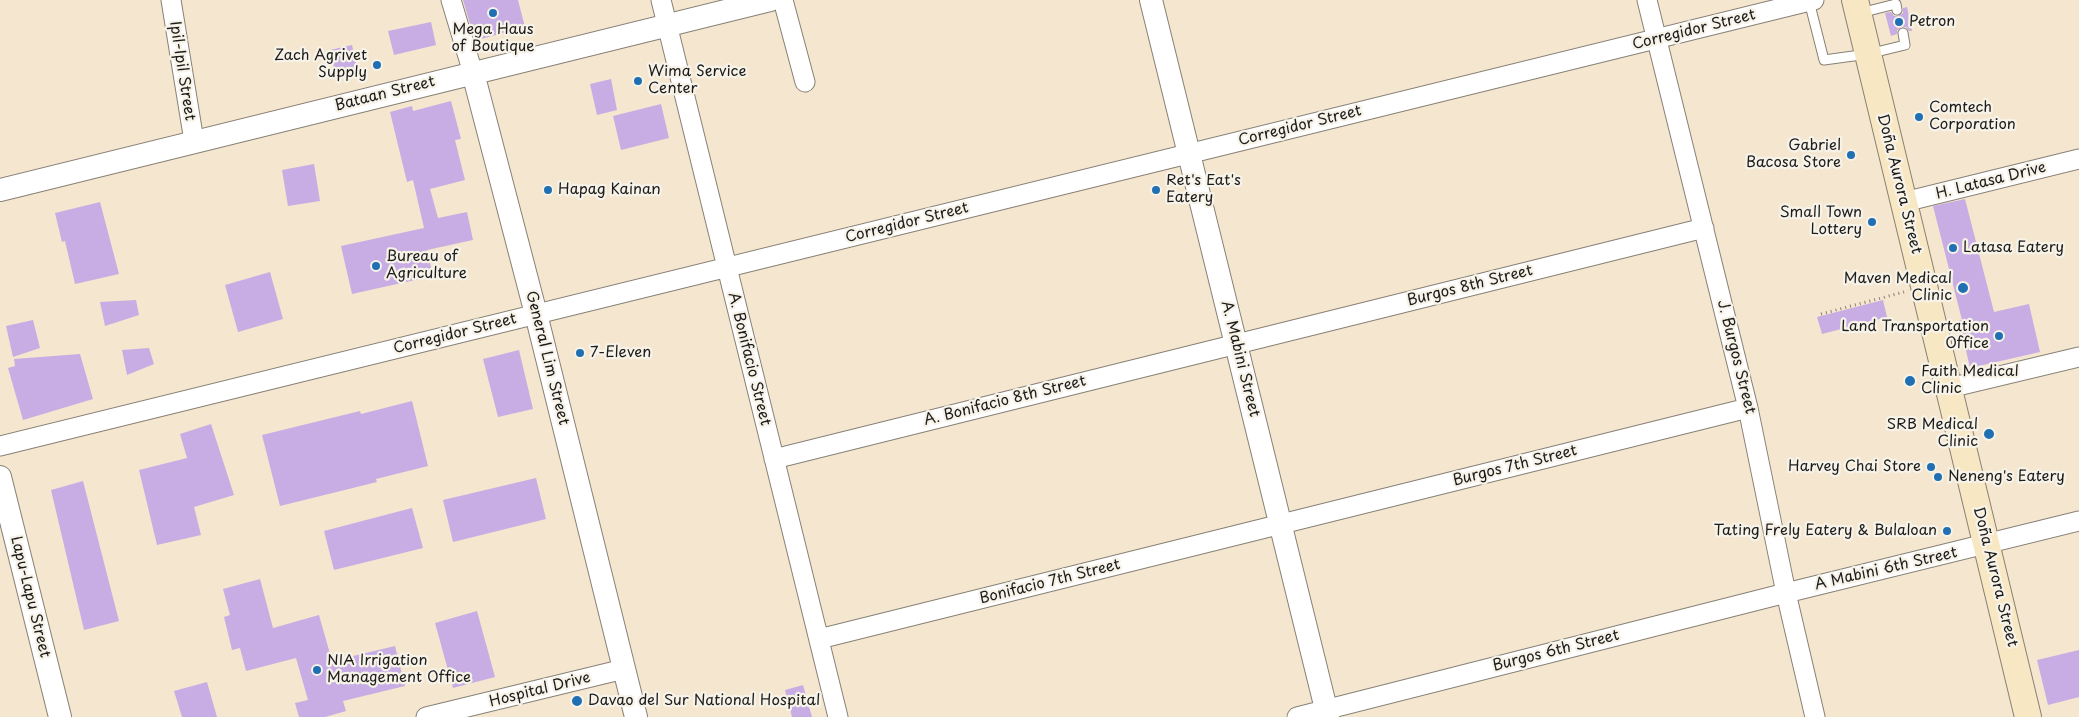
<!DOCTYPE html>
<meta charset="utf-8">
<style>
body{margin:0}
canvas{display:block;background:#f4e6cf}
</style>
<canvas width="2079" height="717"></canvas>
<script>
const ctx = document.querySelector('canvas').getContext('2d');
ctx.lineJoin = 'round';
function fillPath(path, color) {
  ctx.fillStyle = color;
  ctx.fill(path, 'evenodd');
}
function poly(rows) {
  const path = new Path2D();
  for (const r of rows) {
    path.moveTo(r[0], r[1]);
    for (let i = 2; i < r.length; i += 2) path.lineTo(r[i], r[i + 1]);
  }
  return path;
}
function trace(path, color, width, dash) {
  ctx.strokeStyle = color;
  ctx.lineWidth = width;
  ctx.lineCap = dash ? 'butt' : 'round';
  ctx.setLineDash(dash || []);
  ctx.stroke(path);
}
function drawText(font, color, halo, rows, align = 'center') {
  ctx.font = font + ' "Playpen Sans",sans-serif';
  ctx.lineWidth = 4.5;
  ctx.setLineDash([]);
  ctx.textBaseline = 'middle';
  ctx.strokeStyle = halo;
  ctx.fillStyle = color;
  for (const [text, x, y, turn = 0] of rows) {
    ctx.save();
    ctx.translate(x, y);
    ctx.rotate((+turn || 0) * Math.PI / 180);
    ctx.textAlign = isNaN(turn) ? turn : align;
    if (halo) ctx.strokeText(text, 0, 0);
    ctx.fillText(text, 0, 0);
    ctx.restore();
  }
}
fillPath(poly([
 [463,0,518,0,525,27,481,39,473,34],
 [1907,7,1912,31,1909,31,1906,27,1902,27,1897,30,1897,34,1891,36,1885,13,1891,12,1894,16,1898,16,1903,13,1903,8],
 [431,22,436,45,394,55,388,31],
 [352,45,358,71,336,76,330,50],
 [611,79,617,110,597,115,590,84],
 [451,101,461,139,455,140,465,180,430,189,438,218,467,212,473,240,427,250,433,276,352,294,341,246,424,228,413,180,407,182,390,112,412,106,413,111],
 [661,104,669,138,621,150,613,116],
 [314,164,320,201,288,206,282,170],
 [1965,199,1994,312,2029,304,2040,352,1970,368,1959,320,1962,320,1933,206],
 [100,202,119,274,75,284,65,241,62,242,55,213],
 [270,272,283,319,238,332,225,285],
 [136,300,139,315,105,326,100,302],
 [1883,300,1887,317,1822,334,1817,317],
 [33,320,40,348,13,357,6,326],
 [149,348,154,364,127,375,122,350],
 [519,350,533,409,498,417,483,359],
 [80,354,93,399,23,420,8,368,15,366,14,359],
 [412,401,428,466,376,479,377,482,280,506,262,435,360,411,361,414],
 [211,424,234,495,194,507,201,535,157,545,139,470,187,458,180,434],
 [536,478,546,519,453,542,443,500],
 [83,481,119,621,84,630,51,490],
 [412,508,423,548,334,570,324,531],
 [260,579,273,628,319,615,332,661,395,646,405,686,343,701,346,711,325,717,299,717,295,703,308,700,296,658,246,671,240,648,232,650,224,617,230,615,223,589],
 [477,611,495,677,453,688,435,623],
 [2079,650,2079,697,2048,705,2037,660],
 [207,682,217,717,182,717,174,691],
 [803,685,812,717,792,717,785,690]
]), '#c8ade4');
const service = poly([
 [1809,1,1824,60,1868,54,1905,45,1903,33],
 [1860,13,1896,4,1897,10]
]);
const minor = poly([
 [171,0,194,141],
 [451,0,473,73],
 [661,0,838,717],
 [783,0,805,82],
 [1647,0,1748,408,1786,593,1815,717],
 [1904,202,2079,159],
 [1949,388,2079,357],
 [0,446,1814,0],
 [774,459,1704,228],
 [819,639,1748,408],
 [426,717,624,669],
 [1297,717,1786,593,2079,521]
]);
const tertiary = poly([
 [1151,0,1328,717],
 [473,73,536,314,636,717],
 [0,190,770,0],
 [0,477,60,717]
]);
const secondary = poly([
 [1855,0,2028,717]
]);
trace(service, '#888176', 11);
trace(minor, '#888176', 21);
trace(tertiary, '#888176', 24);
trace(secondary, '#888176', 28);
trace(poly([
 [1821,314,1904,292]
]), '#888176', 3, [1, 4]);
trace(service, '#fff', 9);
trace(minor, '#fff', 19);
trace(tertiary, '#fff', 22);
trace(secondary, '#f8e7c3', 26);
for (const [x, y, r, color] of [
 [493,13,5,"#1f6fb2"],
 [1899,22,5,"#1f6fb2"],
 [377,65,5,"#1f6fb2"],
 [638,81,5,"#1f6fb2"],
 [1919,117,5,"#1f6fb2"],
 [1851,155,5,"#1f6fb2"],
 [548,190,5,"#1f6fb2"],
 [1156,190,5,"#1f6fb2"],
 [1872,222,5,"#1f6fb2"],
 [1953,248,5,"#1f6fb2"],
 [376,266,5,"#1f6fb2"],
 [1963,288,6,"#1f6fb2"],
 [1999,336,5,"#1f6fb2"],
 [580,353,5,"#1f6fb2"],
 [1910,381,6,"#1f6fb2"],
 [1989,434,6,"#1f6fb2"],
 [1931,467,5,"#1f6fb2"],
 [1938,477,5,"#1f6fb2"],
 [1947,531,5,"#1f6fb2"],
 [317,670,5,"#1f6fb2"],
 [577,701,6,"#1f6fb2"]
]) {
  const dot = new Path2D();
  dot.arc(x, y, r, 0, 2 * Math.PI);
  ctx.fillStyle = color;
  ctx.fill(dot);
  trace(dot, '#f7f3e8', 2);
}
drawText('15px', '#1c1c1c', '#f7f3e8', [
 ["Petron",1909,22],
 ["Mega Haus",493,30,"center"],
 ["of Boutique",493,47,"center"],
 ["Zach Agrivet",367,56,"right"],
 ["Supply",367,73,"right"],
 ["Wima Service",648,72],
 ["Center",648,89],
 ["Comtech",1929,108],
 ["Corporation",1929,125],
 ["Gabriel",1841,146,"right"],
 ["Bacosa Store",1841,163,"right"],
 ["Ret's Eat's",1166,181],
 ["Eatery",1166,198],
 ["Hapag Kainan",558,190],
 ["Small Town",1862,213,"right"],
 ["Lottery",1862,230,"right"],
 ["Latasa Eatery",1963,248],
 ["Bureau of",386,257],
 ["Agriculture",386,274],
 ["Maven Medical",1952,279,"right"],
 ["Clinic",1952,296,"right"],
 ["Land Transportation",1989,327,"right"],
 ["Office",1989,344,"right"],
 ["7-Eleven",590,353],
 ["Faith Medical",1921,372],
 ["Clinic",1921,389],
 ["SRB Medical",1978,425,"right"],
 ["Clinic",1978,442,"right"],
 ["Harvey Chai Store",1921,467,"right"],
 ["Neneng's Eatery",1948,477],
 ["Tating Frely Eatery & Bulaloan",1937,531,"right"],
 ["NIA Irrigation",327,661],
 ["Management Office",327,678],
 ["Davao del Sur National Hospital",588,701]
], 'left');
drawText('15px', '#1c1c1c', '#f7f3e8', [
 ["Corregidor Street",1694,30,-14],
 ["Ipil-Ipil Street",182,71,81],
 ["Bataan Street",385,94,-14],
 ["Corregidor Street",1300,126,-14],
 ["H. Latasa Drive",1991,181,-14],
 ["Doña Aurora Street",1899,184,76],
 ["Corregidor Street",907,223,-14],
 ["Burgos 8th Street",1470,286,-14],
 ["Corregidor Street",455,334,-14],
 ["J. Burgos Street",1736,357,76],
 ["General Lim Street",547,358,76],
 ["A. Bonifacio Street",749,359,76],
 ["A. Mabini Street",1240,359,76],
 ["A. Bonifacio 8th Street",1005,401,-14],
 ["Burgos 7th Street",1515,466,-14],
 ["A Mabini 6th Street",1886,569,-13],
 ["Doña Aurora Street",1995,577,76],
 ["Bonifacio 7th Street",1050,582,-14],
 ["Lapu-Lapu Street",30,597,76],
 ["Burgos 6th Street",1556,651,-14],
 ["Hospital Drive",540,690,-14]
]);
</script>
